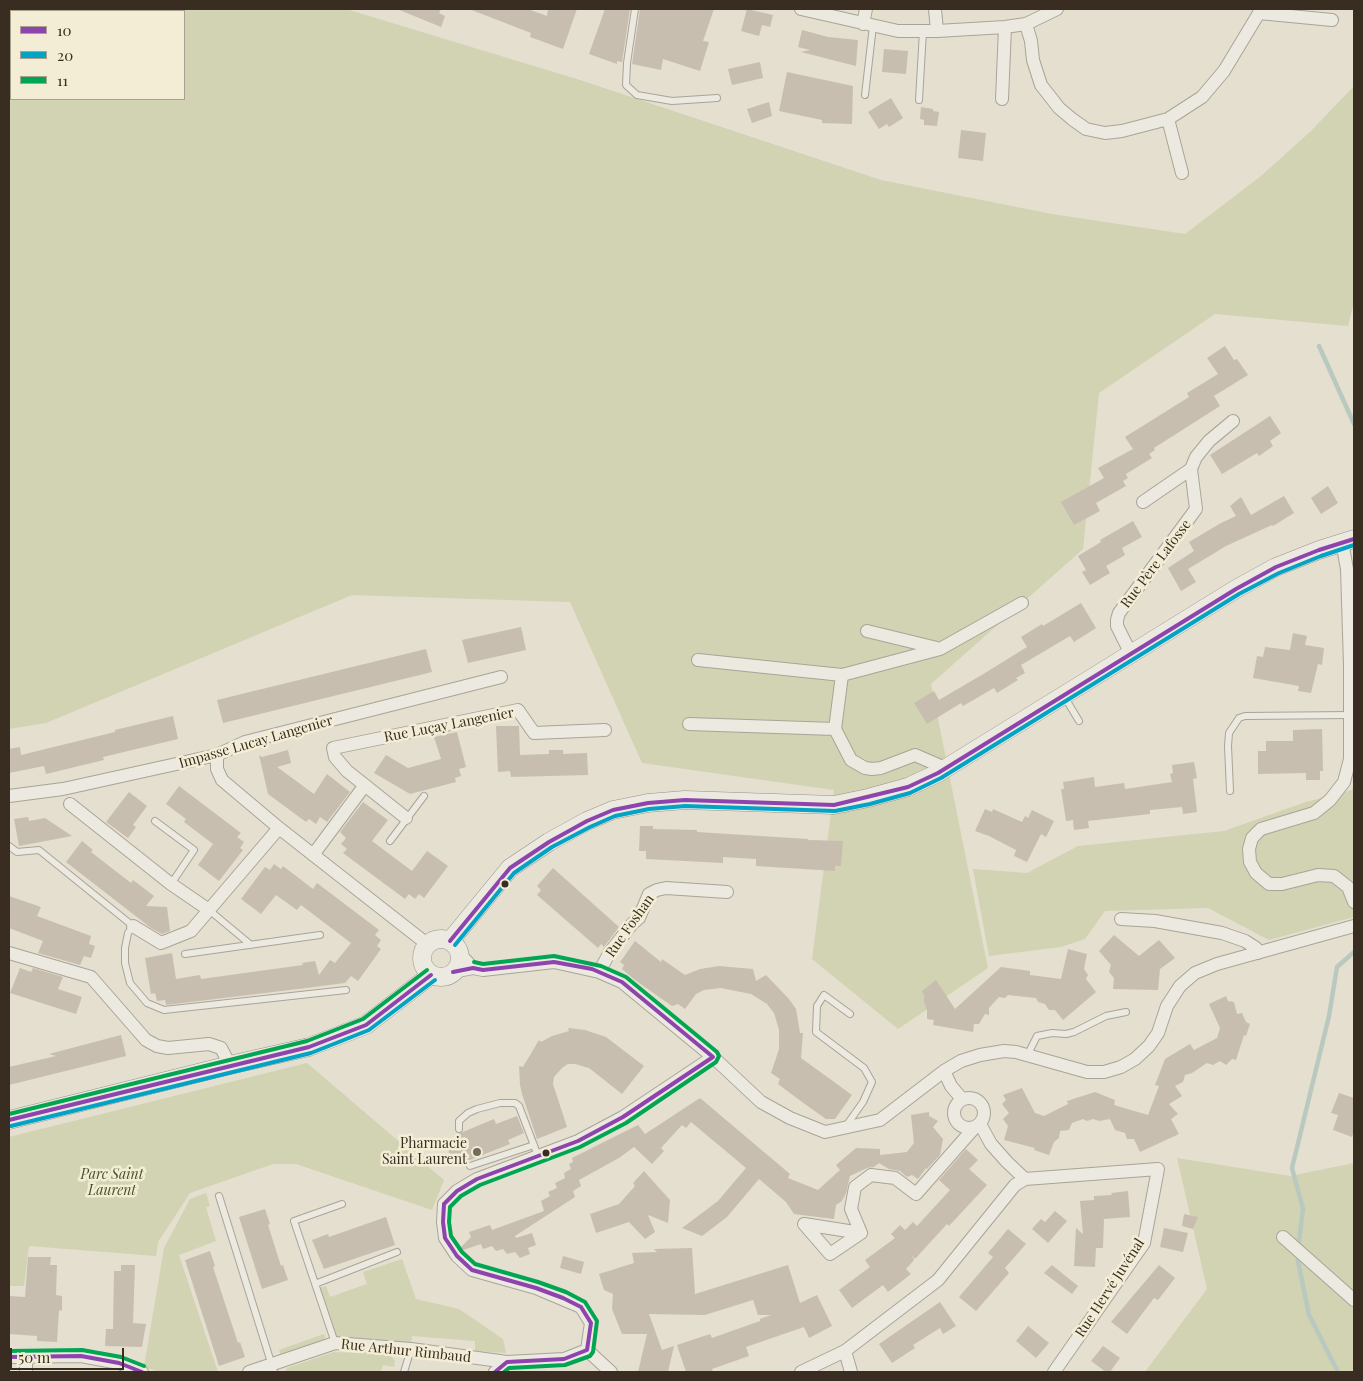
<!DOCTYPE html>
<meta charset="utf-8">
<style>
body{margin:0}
#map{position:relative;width:1363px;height:1381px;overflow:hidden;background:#e4dfcf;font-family:"Playfair Display",serif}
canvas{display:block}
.frame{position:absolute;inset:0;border:10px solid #382d20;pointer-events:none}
.legend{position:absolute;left:10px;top:10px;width:175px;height:90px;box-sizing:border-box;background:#f4edd6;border:1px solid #a9a08d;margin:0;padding:6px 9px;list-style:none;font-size:15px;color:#382d20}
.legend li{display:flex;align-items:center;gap:10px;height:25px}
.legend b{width:25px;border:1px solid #a9a08d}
.scale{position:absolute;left:10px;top:1348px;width:114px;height:22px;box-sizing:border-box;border:2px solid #382d20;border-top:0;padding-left:6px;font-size:15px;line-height:18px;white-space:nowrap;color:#382d20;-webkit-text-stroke:4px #f4edd6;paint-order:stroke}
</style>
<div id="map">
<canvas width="1363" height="1381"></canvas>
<div class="frame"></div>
<ul class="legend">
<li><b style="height:6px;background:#8e44ad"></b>10</li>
<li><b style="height:6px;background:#03a3c5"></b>20</li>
<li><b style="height:6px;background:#00a651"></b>11</li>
</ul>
<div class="scale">50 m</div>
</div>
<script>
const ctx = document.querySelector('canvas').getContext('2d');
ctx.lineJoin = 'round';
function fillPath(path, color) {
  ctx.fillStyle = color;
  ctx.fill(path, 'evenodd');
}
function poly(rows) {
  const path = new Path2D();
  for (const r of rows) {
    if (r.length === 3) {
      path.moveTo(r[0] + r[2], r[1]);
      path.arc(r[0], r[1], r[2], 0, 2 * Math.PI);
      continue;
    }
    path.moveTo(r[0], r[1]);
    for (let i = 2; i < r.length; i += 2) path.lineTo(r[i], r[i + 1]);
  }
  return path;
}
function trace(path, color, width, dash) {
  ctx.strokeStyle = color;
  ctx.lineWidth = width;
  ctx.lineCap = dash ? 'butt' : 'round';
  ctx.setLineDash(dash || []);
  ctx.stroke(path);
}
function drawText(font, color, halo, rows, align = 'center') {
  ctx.font = font + ' "Playfair Display",serif';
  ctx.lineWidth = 5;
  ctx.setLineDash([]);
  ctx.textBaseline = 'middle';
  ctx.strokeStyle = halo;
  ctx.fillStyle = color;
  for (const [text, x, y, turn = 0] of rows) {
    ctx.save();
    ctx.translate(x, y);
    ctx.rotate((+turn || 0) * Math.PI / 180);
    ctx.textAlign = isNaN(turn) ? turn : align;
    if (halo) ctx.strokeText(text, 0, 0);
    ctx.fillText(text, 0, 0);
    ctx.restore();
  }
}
fillPath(poly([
 [9,9,346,9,580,80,881,180,1052,214,1185,234,1261,176,1311,131,1354,86,1354,302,1348,326,1215,314,1099,393,1083,549,931,684,988,968,898,1029,812,959,834,790,642,763,570,602,352,595,46,723,9,729],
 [11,11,184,11,184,99,11,99],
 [1354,784,1354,917,1269,940,1208,908,1105,911,1085,939,1061,947,989,956,973,869,1027,873,1078,846,1224,831,1306,802,1352,790],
 [307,1063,444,1180,432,1210,296,1164,273,1164,190,1193,158,1242,156,1256,29,1246,24,1286,9,1286,9,1137],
 [1177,1158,1290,1176,1354,1163,1354,1372,1145,1372,1207,1289],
 [206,1193,210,1206,206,1207,216,1241,179,1255,218,1372,160,1372,144,1367,164,1248,190,1199],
 [402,1259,416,1299,459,1309,503,1339,506,1353,475,1351,475,1341,412,1336,411,1345,342,1340,336,1337,319,1288,326,1286,330,1297,367,1284,363,1272],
 [324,1334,326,1340,281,1356,279,1350],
 [334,1352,389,1354,395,1361,394,1367,383,1365,381,1372,285,1372,287,1368]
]), '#d1d3b2');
trace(poly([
 [1319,346,1354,424],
 [1338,1372,1309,1315,1298,1261,1298,1249,1303,1209,1292,1168,1329,1016,1337,967,1354,952]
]), '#bac9c0', 4.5);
fillPath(poly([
 [397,9,441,9,439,13,445,16,441,27],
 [469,9,528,9,547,16,548,9,577,9,563,49,530,37,531,33],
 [605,9,630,9,622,62,617,61,617,64,589,54],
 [640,9,714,9,703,41,709,42,700,71,663,59,661,70,632,64],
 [747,9,773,15,770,27,762,25,759,36,741,31],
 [802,30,828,37,858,40,856,66,801,52,810,50,798,47],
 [884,49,908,51,906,74,882,72],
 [760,62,763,78,732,85,728,69],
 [787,72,853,86,852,124,822,123,822,120,779,111],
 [891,98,903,118,889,127,887,124,879,129,868,112],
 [769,102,772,116,752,123,747,109],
 [921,107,933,109,933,111,939,112,937,126,924,125,924,120,920,119],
 [961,130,986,133,983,161,958,158],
 [1225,346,1234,360,1237,359,1248,375,1214,396,1220,406,1154,448,1155,450,1149,454,1152,458,1126,474,1128,478,1123,481,1126,486,1096,503,1100,511,1074,525,1061,502,1104,478,1098,468,1133,449,1125,437,1189,397,1187,393,1218,374,1207,358],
 [1270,416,1281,433,1270,441,1273,446,1259,456,1257,453,1222,474,1210,455],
 [1328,486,1338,503,1321,514,1311,498],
 [1284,496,1294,513,1273,526,1272,525,1226,546,1188,569,1196,582,1181,591,1168,568,1194,551,1189,542,1221,523,1236,516,1230,506,1241,497,1251,515],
 [1133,521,1142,537,1122,548,1125,555,1106,566,1110,573,1090,585,1082,572,1086,570,1078,556,1101,542,1100,540],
 [1081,603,1096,628,1074,642,1070,636,1021,665,1025,673,1016,678,1018,680,997,693,994,688,963,706,961,703,927,724,914,703,934,691,939,700,985,673,1027,647,1021,637,1042,624,1043,626],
 [521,627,526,650,468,663,462,640],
 [1293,633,1307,636,1305,645,1324,648,1322,665,1318,664,1311,693,1298,691,1299,686,1253,678,1257,656,1263,657,1265,647,1290,650],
 [426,649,432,672,223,723,217,700],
 [173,716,178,739,103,757,104,760,46,774,44,766,9,773,9,749,20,747,21,755,115,732,115,730],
 [496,726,519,726,520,755,549,754,549,750,563,750,563,754,587,753,588,775,511,777,510,771,498,772],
 [1322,729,1323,771,1320,771,1320,780,1306,780,1306,773,1258,774,1258,751,1266,751,1266,741,1293,741,1293,730],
 [457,732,466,767,459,769,461,776,455,778,456,782,410,794,374,773,386,755,408,768,441,759,434,737],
 [288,750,291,763,277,767,314,794,327,774,350,792,327,822,320,817,316,824,309,819,306,822,268,794,259,755,262,757],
 [1194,762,1197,778,1193,779,1197,812,1183,814,1182,807,1150,810,1150,814,1088,821,1089,828,1074,830,1073,820,1066,821,1061,789,1064,789,1063,782,1094,777,1095,787,1124,783,1125,789,1172,782,1170,774,1173,773,1172,765],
 [179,786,241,833,237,837,244,842,240,848,243,850,219,881,198,865,213,844,184,822,186,819,166,804],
 [129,792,147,806,133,825,136,827,128,838,106,822],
 [363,802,388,820,372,841,412,871,427,851,448,866,424,898,419,894,415,899,409,894,405,899,343,853,347,849,341,844,346,838,340,832],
 [985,809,992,812,993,809,1022,822,1025,816,1028,818,1032,810,1054,821,1046,837,1041,834,1027,862,1014,856,1016,850,989,836,975,831],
 [28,817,29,821,45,818,72,836,19,846,14,819],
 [640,826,653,826,653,829,697,830,697,832,808,839,808,840,843,841,841,866,835,866,835,871,756,866,756,859,723,857,723,863,646,859,646,851,639,851],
 [82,841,93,850,91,852,131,883,133,880,154,896,146,906,167,907,170,931,162,934,151,928,66,862],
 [274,864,281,869,283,866,313,889,317,883,379,930,375,935,381,940,377,946,381,949,358,981,351,976,345,983,306,988,166,1005,165,1000,157,1001,155,993,151,994,145,958,172,953,176,979,200,975,201,979,303,965,302,963,315,961,319,975,330,960,335,963,351,943,301,905,297,910,276,895,261,914,241,899,265,867,270,870],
 [553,868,619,927,604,947,601,944,598,948,537,895,541,890,537,886],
 [9,896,41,907,37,916,91,936,89,944,95,946,91,958,84,956,80,965,38,953,43,941,9,928],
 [1114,935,1139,956,1159,940,1175,958,1160,969,1158,990,1113,989,1114,978,1109,972,1111,965,1099,951],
 [635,941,661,962,662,959,685,975,700,969,719,966,753,969,756,981,766,975,789,999,796,1009,800,1033,803,1033,801,1058,852,1095,835,1119,826,1119,802,1102,778,1084,780,1079,771,1073,779,1049,779,1030,774,1013,767,1004,751,994,721,988,704,990,696,994,685,1009,678,1004,672,1006,635,980,622,969,624,965,620,962],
 [1068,949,1087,954,1084,969,1088,975,1086,979,1096,992,1063,1020,1055,1010,1049,1010,1045,1004,1038,1002,1036,998,1008,995,1005,998,999,997,989,1008,989,1015,985,1014,979,1024,974,1024,973,1032,933,1025,934,1020,927,1019,927,1010,924,1002,924,995,922,991,936,980,955,1009,1001,967,1030,971,1030,975,1061,979],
 [20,968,31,972,33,968,63,977,58,989,82,997,76,1014,10,993],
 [1226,996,1228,1001,1234,1002,1237,1014,1242,1013,1246,1022,1250,1024,1246,1036,1244,1035,1236,1060,1232,1059,1226,1065,1220,1061,1213,1065,1207,1063,1192,1073,1185,1075,1183,1082,1175,1086,1182,1096,1169,1104,1178,1114,1171,1119,1179,1134,1140,1152,1134,1139,1127,1139,1125,1133,1115,1130,1110,1119,1099,1121,1093,1119,1087,1121,1083,1119,1072,1123,1069,1130,1060,1131,1059,1138,1054,1142,1049,1155,1034,1150,1035,1148,1004,1140,1008,1126,1003,1119,1009,1113,1002,1104,1006,1100,1003,1095,1022,1088,1035,1113,1044,1116,1068,1104,1067,1101,1095,1092,1115,1100,1114,1105,1148,1115,1159,1086,1155,1085,1165,1059,1190,1044,1194,1050,1217,1038,1220,1028,1209,1004],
 [568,1028,585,1030,606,1037,644,1066,622,1094,589,1068,575,1064,568,1064,562,1068,554,1077,553,1084,567,1127,537,1139,522,1094,520,1085,519,1066,523,1067,539,1040,541,1042,552,1036,569,1031],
 [121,1035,126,1056,9,1085,9,1067,56,1056,49,1054],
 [1339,1093,1354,1098,1354,1131,1352,1137,1333,1130,1338,1115,1331,1113],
 [700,1098,790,1174,788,1178,818,1190,840,1170,836,1165,856,1148,880,1149,880,1155,907,1152,914,1143,911,1115,929,1112,929,1116,938,1121,933,1127,943,1139,940,1155,927,1169,926,1168,918,1179,912,1175,907,1177,900,1171,889,1169,879,1163,874,1167,867,1168,850,1176,846,1193,842,1201,836,1205,834,1219,794,1214,786,1202,759,1179,727,1217,702,1236,682,1228,718,1201,746,1168,691,1122,686,1128,682,1125,661,1148,664,1151,652,1164,634,1147,619,1158,579,1180,581,1186,573,1191,575,1197,515,1236,516,1238,532,1233,536,1245,528,1248,530,1254,520,1258,515,1252,507,1254,503,1249,496,1251,492,1246,483,1249,481,1244,463,1250,461,1247,471,1237,469,1232,490,1225,492,1230,544,1211,541,1201,550,1196,548,1192,557,1188,555,1183,565,1178,564,1173,571,1169,569,1164,573,1162,572,1158,638,1125,645,1134],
 [517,1116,524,1133,508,1140,510,1144,465,1162,463,1157,452,1161,446,1144,459,1138,458,1134,494,1119,496,1124],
 [966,1149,978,1160,969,1169,987,1185,949,1226,947,1224,915,1259,912,1256,914,1260,906,1269,911,1274,888,1292,883,1285,852,1308,839,1290,870,1267,865,1260,895,1238,891,1234,900,1225,905,1230,913,1222,917,1226,950,1190,939,1180],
 [644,1171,670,1200,668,1223,648,1215,655,1232,645,1239,629,1222,596,1233,590,1214,619,1204,635,1186,633,1183],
 [1128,1191,1130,1217,1104,1219,1103,1248,1096,1248,1095,1267,1074,1266,1076,1228,1083,1234,1080,1201,1094,1200,1094,1196,1112,1195,1111,1193],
 [265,1209,270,1224,268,1225,281,1266,283,1265,288,1280,262,1289,239,1217],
 [1055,1211,1067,1221,1048,1243,1032,1229,1041,1219,1045,1222],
 [1184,1214,1198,1217,1193,1229,1182,1226],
 [386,1217,395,1245,324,1269,312,1240,328,1234,329,1237],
 [1164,1228,1188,1233,1183,1252,1160,1247],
 [1008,1229,1026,1244,1005,1268,1009,1273,976,1311,959,1297,993,1257,988,1253],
 [692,1248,695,1294,788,1265,800,1303,817,1295,832,1326,809,1338,804,1327,746,1347,749,1356,712,1369,713,1372,686,1372,677,1345,710,1334,712,1338,760,1321,760,1319,771,1315,758,1315,753,1300,705,1315,649,1314,662,1350,674,1346,668,1372,638,1372,647,1334,622,1334,612,1309,613,1294,604,1290,599,1274,634,1263,632,1253,657,1252,654,1249],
 [210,1251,215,1266,213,1267,238,1343,240,1342,245,1357,219,1366,185,1260],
 [563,1256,584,1262,581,1274,560,1268],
 [28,1257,51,1257,50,1265,57,1265,56,1295,62,1296,62,1311,59,1310,57,1342,37,1341,37,1336,9,1334,9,1296,25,1297],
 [121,1265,135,1265,133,1323,146,1324,142,1347,105,1346,106,1329,113,1329,114,1271,121,1271],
 [1052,1265,1078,1286,1072,1294,1044,1273],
 [1159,1265,1175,1278,1158,1300,1154,1298,1127,1334,1111,1322],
 [940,1302,956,1326,943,1334,940,1328,913,1345,915,1348,892,1363,879,1344],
 [1028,1326,1049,1343,1036,1358,1016,1341],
 [1103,1346,1120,1358,1110,1372,1106,1372,1091,1361]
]), '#c7beb0');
const lane = poly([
 [635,9,627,63,626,85,637,95,672,101,717,98],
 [865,95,873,26],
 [919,100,923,31],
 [1064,696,1079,721],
 [1230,791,1228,746,1229,733,1239,718,1245,716,1350,715],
 [155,821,194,850,171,884],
 [390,841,424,796],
 [9,846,17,852,39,850,133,926,128,933,125,948,125,963,130,983,147,1003,164,1010,346,990],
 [209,910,251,945],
 [185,954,320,935],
 [1028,1054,1037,1036,1052,1033,1066,1034,1074,1032,1106,1016,1126,1012],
 [846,1126,863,1102,872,1082,864,1068,816,1032,817,1006,824,995,850,1014],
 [459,1129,459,1121,468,1113,477,1109,500,1103,515,1103,519,1106,538,1156],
 [470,1166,534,1145],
 [219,1196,274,1372],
 [315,1284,397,1252],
 [335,1343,294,1221,342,1204],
 [404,1372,411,1349]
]);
const street = poly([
 [801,9,898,31,937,31,1005,27,1026,24,1057,9],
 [935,9,937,31],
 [1259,13,1332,20],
 [863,24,866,9],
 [1026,24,1031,41,1033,60,1041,85,1059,108,1072,119,1086,129,1105,133,1122,131,1168,119,1202,97,1224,71,1259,13,1260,9],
 [1002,99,1005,27],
 [1168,119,1182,173],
 [1191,469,1196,457,1209,441,1233,421],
 [1342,542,1347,569,1350,665,1350,759,1344,782,1330,800,1314,813,1261,829,1252,838,1249,849,1250,862,1256,873,1269,884,1282,884,1318,875,1334,876,1348,887,1354,902],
 [867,631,937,648],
 [1131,654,1117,626,1117,620,1119,613,1196,509,1191,469,1143,502],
 [698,660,842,675],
 [689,724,835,729],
 [217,755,217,769,222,780,279,828,427,944],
 [945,768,915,755,881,768,872,769,865,768,851,760,835,729,842,675,940,649,1022,603],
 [9,796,63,789,217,755,245,742,501,677],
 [70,804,171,884,209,910],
 [406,818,347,771,335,757,333,748,518,710,534,733,605,730],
 [313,855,365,785],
 [1121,919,1155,921,1222,933,1245,941,1256,948,1258,953],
 [133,926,161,943,191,931,279,828],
 [9,953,91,977,146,1040,157,1046,168,1048,209,1044,221,1048,230,1065],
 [460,954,473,968],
 [453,972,473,968,483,970,554,962,599,972,622,982,713,1057,761,1102,790,1118,825,1132,880,1120,944,1071,961,1061,980,1055,1004,1051,1016,1052,1087,1072,1104,1072,1121,1067,1135,1059,1149,1046,1158,1033,1167,1006,1180,986,1195,973,1217,964,1354,926],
 [599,972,610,952,632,924,639,918,649,894,657,890,666,888,727,892],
 [944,1071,951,1086,962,1099],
 [969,1113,15],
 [980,1124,991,1144,1007,1162,1025,1179],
 [861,1233,804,1224,830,1254,861,1233,851,1209,855,1187,871,1175,895,1178,916,1194,975,1127],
 [1283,1237,1354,1300],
 [587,1350,591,1323,581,1307,536,1288,472,1270,457,1256,445,1238,443,1222,444,1204,457,1191,477,1179,578,1141,623,1117,713,1057],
 [587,1350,611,1372],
 [845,1351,851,1372],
 [9,1357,81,1356,119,1363,142,1372],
 [26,1358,26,1372],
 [249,1372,335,1343,411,1349,507,1362],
 [495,1372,507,1362,564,1359,587,1350],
 [801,1372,845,1351,938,1280,1015,1185,1025,1179,1158,1169,1144,1243,1054,1372]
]);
const secondary = poly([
 [441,958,19],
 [450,941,510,868,549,842,587,821,613,810,648,803,685,800,834,805,868,798,908,787,938,773,1236,589,1276,567,1319,550,1354,539],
 [9,1120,230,1065,309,1047,366,1025,431,975]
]);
trace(lane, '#a9a498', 8);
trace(street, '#a9a498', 14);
trace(secondary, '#999388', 19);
trace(lane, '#ece9e0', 6);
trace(street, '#ece9e0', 12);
trace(secondary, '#ece9e0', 18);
trace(poly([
 [450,941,510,868,549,842,587,821,613,810,648,803,685,800,834,805,908,787,938,773,1236,589,1276,567,1319,550,1354,539],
 [453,972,473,968,483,970,554,962,592,969,622,982,713,1057,623,1117,578,1141,477,1179,457,1191,444,1204,443,1222,445,1238,457,1256,472,1270,536,1288,563,1298,581,1307,591,1323,587,1350,564,1359,507,1362,495,1372],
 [9,1120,309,1047,366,1025,431,975],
 [9,1357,81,1356,119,1363,142,1372]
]), '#8e44ad', 4);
trace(poly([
 [455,945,514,873,552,847,590,827,615,816,649,809,685,806,835,811,870,804,910,793,941,778,1239,594,1279,573,1321,556,1354,545],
 [11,1126,311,1053,369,1030,435,980]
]), '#03a3c5', 4);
trace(poly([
 [474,962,483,964,554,956,601,966,626,977,717,1052,719,1056,716,1062,626,1123,580,1147,480,1185,461,1196,450,1207,449,1222,451,1236,462,1252,475,1264,538,1282,566,1292,585,1302,597,1321,593,1352,590,1356,565,1365,509,1368,504,1372],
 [9,1114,307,1041,363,1019,427,970],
 [9,1351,82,1350,121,1357,144,1366]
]), '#00a651', 4);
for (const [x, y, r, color] of [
 [505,884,4.5,"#382d20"],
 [477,1152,5,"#746b5d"],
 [546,1153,4.5,"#382d20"]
]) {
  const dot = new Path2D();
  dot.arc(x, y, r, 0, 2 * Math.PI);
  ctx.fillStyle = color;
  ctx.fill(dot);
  trace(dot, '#f4edd6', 2);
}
drawText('14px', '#382d20', '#f4edd6', [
 ["Rue Père Lafosse",1156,564,-53],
 ["Rue Luçay Langenier",449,725,-11],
 ["Impasse Lucay Langenier",256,742,-16],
 ["Rue Foshan",630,926,-55],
 ["Rue Hervé Juvénal",1110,1288,-57],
 ["Rue Arthur Rimbaud",406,1351,6]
]);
drawText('14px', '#382d20', '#f4edd6', [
 ["Pharmacie",467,1144],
 ["Saint Laurent",467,1160]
], 'right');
drawText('italic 14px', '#465328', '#f4edd6', [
 ["Parc Saint",112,1175],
 ["Laurent",112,1191]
]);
</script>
